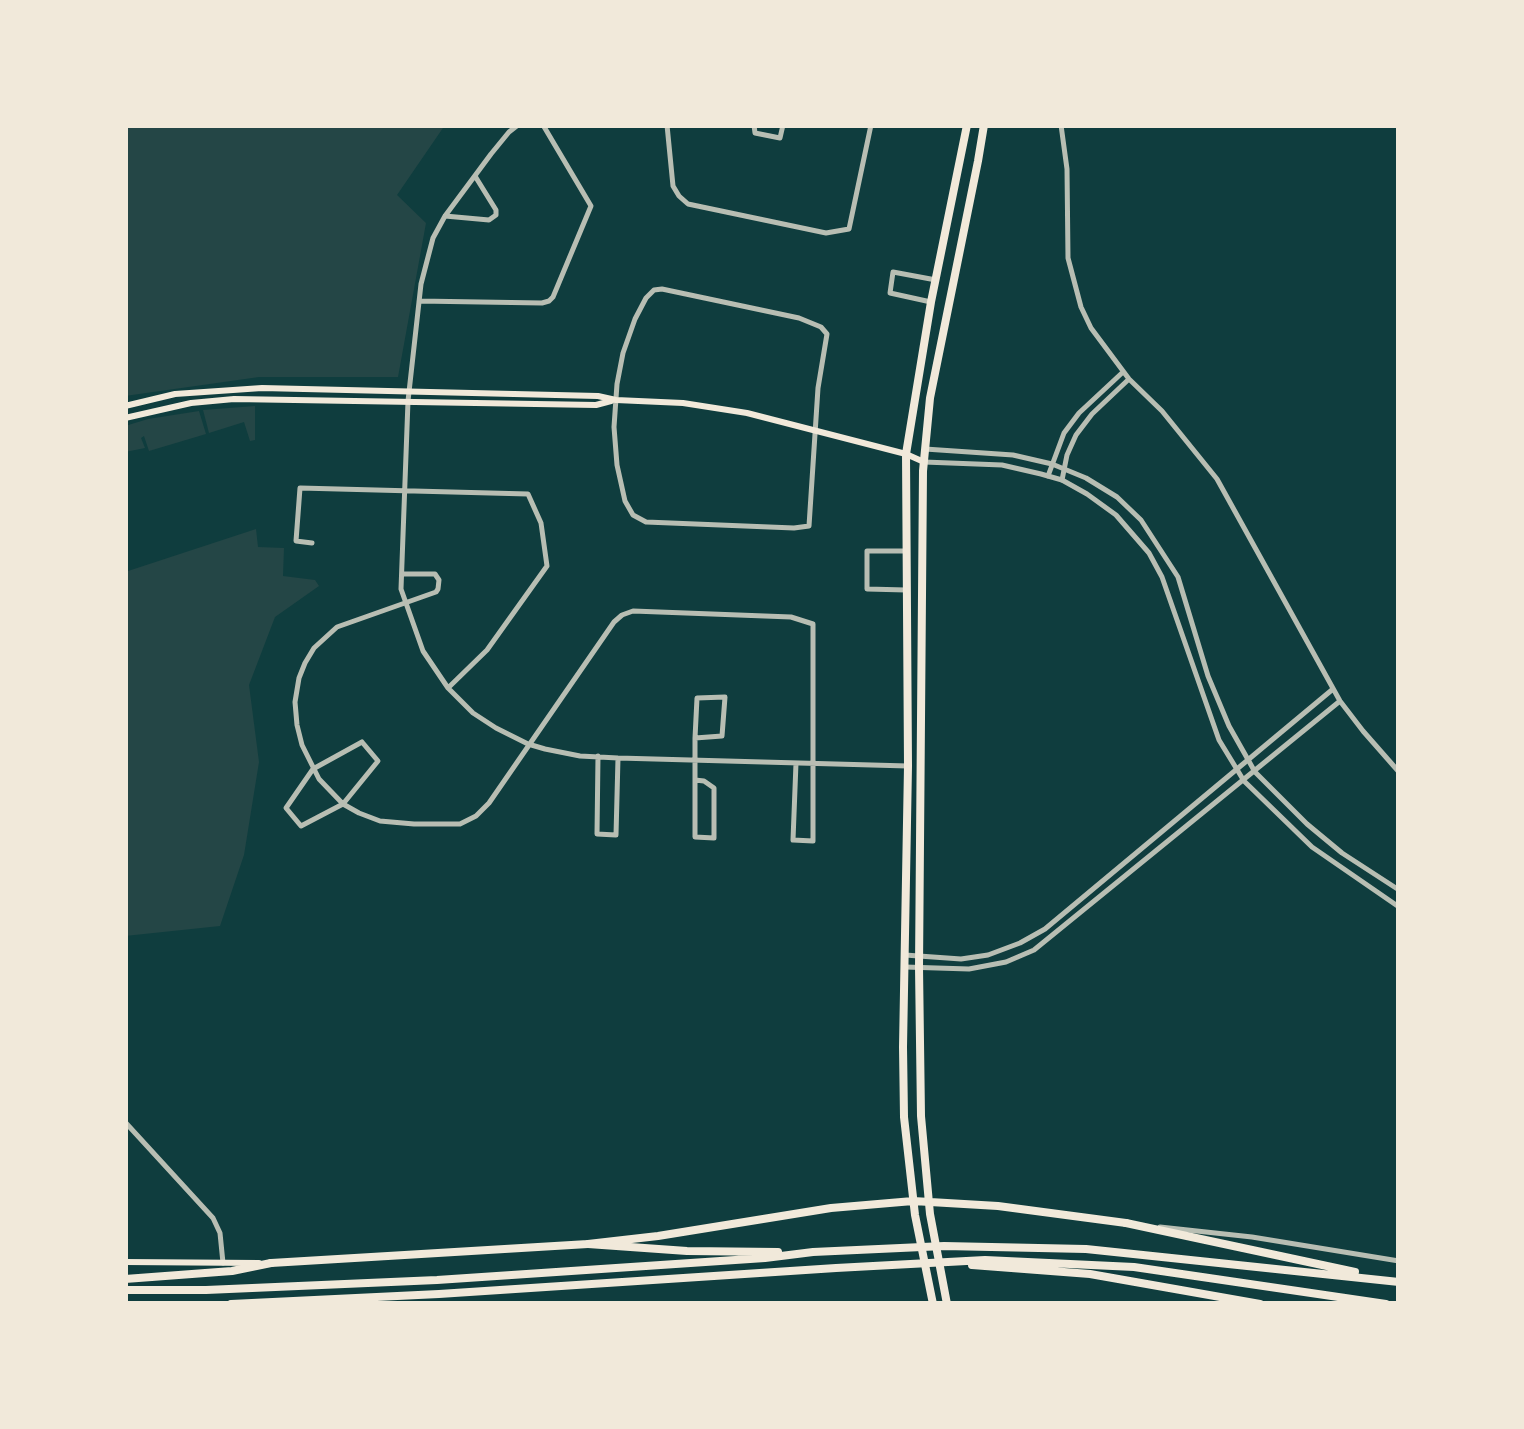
<!DOCTYPE html>
<style>
body{margin:0}
#map{position:relative;width:1524px;height:1429px;overflow:hidden;background:#0f3d3e;font-family:"Source Sans 3",sans-serif}
canvas{display:block}
.frame{position:absolute;inset:0;border:128px solid #f1e9da;pointer-events:none}
</style>
<div id="map">
<canvas width="1524" height="1429"></canvas>
<div class="frame"></div>
</div>
<script>
const ctx = document.querySelector('canvas').getContext('2d');
ctx.lineJoin = 'round';
function fillPath(path, color) {
  ctx.fillStyle = color;
  ctx.fill(path, 'evenodd');
}
function poly(rows) {
  const path = new Path2D();
  for (const r of rows) {
    path.moveTo(r[0], r[1]);
    for (let i = 2; i < r.length; i += 2) path.lineTo(r[i], r[i + 1]);
  }
  return path;
}
function trace(path, color, width, dash) {
  ctx.strokeStyle = color;
  ctx.lineWidth = width;
  ctx.lineCap = dash ? 'butt' : 'round';
  ctx.setLineDash(dash || []);
  ctx.stroke(path);
}
fillPath(poly([
 [125,125,445,125,397,195,426,223,398,377,259,377,125,396],
 [255,406,255,440,250,441,244,422,209,433,203,410],
 [199,411,206,434,149,451,144,436,141,438,145,448,125,452,125,426,148,419],
 [256,529,258,547,284,548,283,576,315,580,319,586,275,617,249,685,259,762,244,855,220,926,125,936,125,572]
]), '#244646');
trace(poly([
 [518,125,509,132,491,154,445,216,433,238,421,284,408,401,401,589,423,651,448,688,473,713,496,728,528,744,545,749,580,756,618,758,908,766],
 [667,125,673,186,679,196,688,204,826,233,849,229,871,125],
 [754,125,755,133,780,138,783,125],
 [1061,125,1067,169,1068,258,1081,307,1091,328,1129,379,1162,411,1217,479,1340,701,1363,731,1399,772],
 [445,216,489,220,496,215,496,210,475,176],
 [662,289,799,318,821,327,827,334,818,388,809,526,794,528,646,522,633,515,625,501,617,465,614,427,617,384,623,353,635,319,646,298,654,290,662,289],
 [419,301,542,303,549,301,553,297,591,206,543,125],
 [931,302,890,293,893,272,936,280],
 [1048,476,1064,433,1079,413,1123,372],
 [1062,480,1067,455,1076,435,1092,414,1129,379],
 [312,543,296,541,300,488,528,494,541,523,547,566,487,650,448,688],
 [402,574,435,574,439,580,438,589,436,592,337,627,314,648,305,663,299,678,295,702,297,725,302,745,319,779,343,804,359,813,380,821,414,824,460,824,476,816,489,803,614,622,622,615,633,611,791,617,813,624,813,841,793,840,796,763],
 [906,590,867,589,867,551,906,551],
 [362,742,378,761,343,804,301,826,286,808,313,769,362,742],
 [598,756,597,834,616,835,618,758],
 [695,780,704,781,714,788,714,838,695,837,695,738,697,698,725,697,722,736,695,738],
 [905,955,961,959,988,955,1020,943,1045,929,1333,689],
 [905,967,969,969,1006,962,1034,950,1340,701]
]), '#b8beb3', 5);
trace(poly([
 [925,449,1013,455,1052,464,1086,478,1117,497,1141,520,1178,577,1208,676,1229,726,1255,772,1307,824,1342,853,1399,890],
 [924,462,1002,465,1041,474,1062,480,1087,494,1116,515,1149,553,1162,577,1219,740,1244,781,1312,847,1399,907],
 [125,1122,213,1218,220,1233,223,1263],
 [1160,1227,1252,1237,1399,1261]
]), '#b8beb3', 5);
trace(poly([
 [125,406,175,394,262,388,598,396,616,400,683,403,747,413,906,454,924,462],
 [125,418,191,403,234,399,596,405,611,401],
 [125,1262,259,1263]
]), '#f1e9da', 6);
trace(poly([
 [271,1263,588,1244,658,1236,831,1208,913,1201,998,1206,1126,1223],
 [933,1304,915,1215,904,1117,903,1047,908,766,906,454,931,302,967,125],
 [947,1304,930,1214,921,1116,919,967,923,471,930,398,978,161,984,125]
]), '#f1e9da', 8);
trace(poly([
 [1126,1223,1355,1272],
 [588,1244,687,1251,778,1252],
 [972,1265,1090,1274,1260,1304],
 [125,1279,232,1271,271,1263],
 [125,1290,206,1290,437,1280,765,1258,813,1252,944,1246,1086,1249,1399,1282],
 [231,1304,439,1294,836,1268,985,1260,1134,1267,1386,1304]
]), '#f1e9da', 8);
</script>
